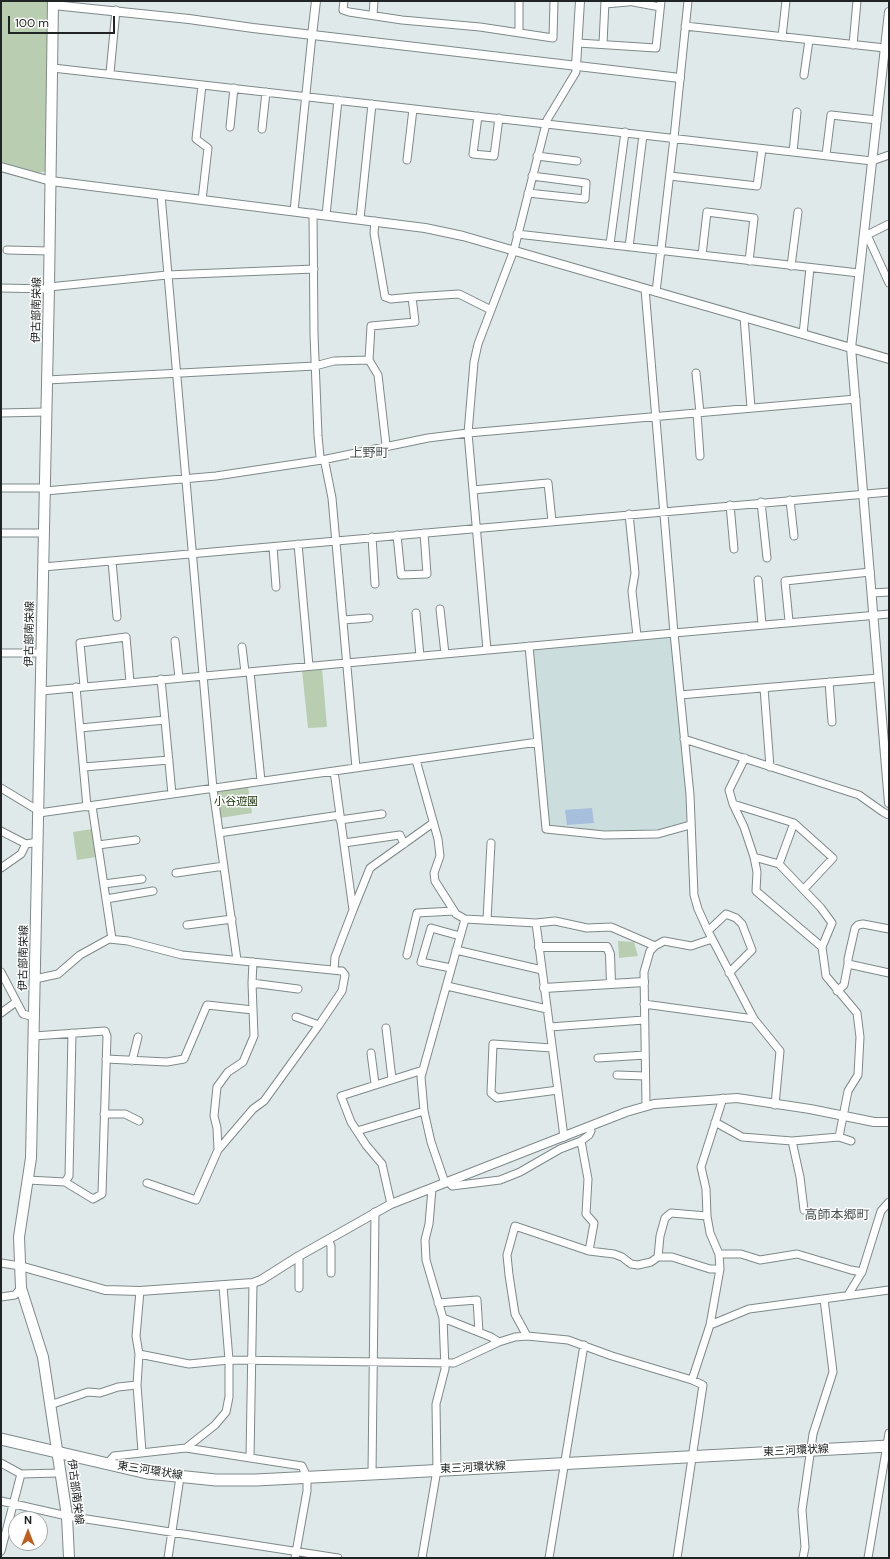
<!DOCTYPE html>
<meta charset="utf-8">
<style>
body{margin:0}
#map{position:relative;width:890px;height:1559px;overflow:hidden;background:#dfe9e9;font-family:"DM Sans",sans-serif}
canvas{display:block}
.frame{position:absolute;inset:0;border:2px solid #202424;pointer-events:none}
.north{position:absolute;left:8px;top:1511px;width:40px;height:40px;box-sizing:border-box;background:#fff;border:1px solid #a6a7a7;border-radius:50%;rotate:0deg;font-size:11px;font-weight:700;line-height:16px;text-align:center;color:#202424}
.north::after{content:'';display:block;margin:auto;width:14px;height:18px;background:#bf5e20;clip-path:polygon(50% 0,100% 100%,50% 72%,0 100%)}
.scale{position:absolute;left:8px;top:16px;width:107px;height:18px;box-sizing:border-box;border:2px solid #202424;border-top:0;padding-left:5px;font-size:12px;line-height:14px;white-space:nowrap;color:#202424;-webkit-text-stroke:3px #fff;paint-order:stroke}
</style>
<div id="map">
<canvas width="890" height="1559"></canvas>
<div class="frame"></div>
<div class="north">N</div>
<div class="scale">100 m</div>
</div>
<script>
const ctx = document.querySelector('canvas').getContext('2d');
ctx.lineJoin = 'round';
function fillPath(path, color) {
  ctx.fillStyle = color;
  ctx.fill(path, 'evenodd');
}
function poly(rows) {
  const path = new Path2D();
  for (const r of rows) {
    path.moveTo(r[0], r[1]);
    for (let i = 2; i < r.length; i += 2) path.lineTo(r[i], r[i + 1]);
  }
  return path;
}
function trace(path, color, width, dash) {
  ctx.strokeStyle = color;
  ctx.lineWidth = width;
  ctx.lineCap = dash ? 'butt' : 'round';
  ctx.setLineDash(dash || []);
  ctx.stroke(path);
}
function drawText(font, color, halo, rows, align = 'center') {
  ctx.font = font + ' "DM Sans","Noto Sans JP",sans-serif';
  ctx.lineWidth = 3;
  ctx.setLineDash([]);
  ctx.textBaseline = 'middle';
  ctx.strokeStyle = halo;
  ctx.fillStyle = color;
  for (const [text, x, y, turn = 0] of rows) {
    ctx.save();
    ctx.translate(x, y);
    ctx.rotate((+turn || 0) * Math.PI / 180);
    ctx.textAlign = isNaN(turn) ? turn : align;
    if (halo) ctx.strokeText(text, 0, 0);
    ctx.fillText(text, 0, 0);
    ctx.restore();
  }
}
fillPath(poly([
 [671,636,687,793,688,821,684,825,660,832,609,833,548,826,532,652,535,648]
]), '#cbdddd');
fillPath(poly([
 [1,1,47,1,47,52,49,68,48,171,37,173,1,162],
 [322,668,327,727,308,728,302,670],
 [248,787,252,813,220,818,217,791],
 [92,829,96,857,77,860,73,832],
 [618,941,634,942,638,956,619,958]
]), '#b9cdb1');
fillPath(poly([
 [592,808,594,823,567,825,565,810]
]), '#a7bedc');
const minor = poly([
 [344,1,343,10,349,12,402,20,480,27,553,38,554,1],
 [519,1,519,33],
 [628,1,660,7],
 [605,4,628,2],
 [373,15,374,1],
 [685,26,885,48],
 [782,37,786,1],
 [578,43,656,48,661,1],
 [603,44,605,1],
 [853,45,857,1],
 [53,68,872,161,889,155],
 [110,73,116,10],
 [804,75,809,40],
 [202,85,196,139,208,148,202,200],
 [478,116,473,154,494,156,499,118],
 [230,127,234,88],
 [262,129,266,92],
 [793,152,797,112],
 [826,155,831,115,877,120],
 [537,156,577,161],
 [407,160,413,109],
 [670,176,757,186,762,149],
 [528,193,585,199,586,183,532,176],
 [161,195,213,789,237,960],
 [294,211,312,35],
 [313,213,314,334,318,436,320,457,325,463,332,498,356,768],
 [326,215,338,100],
 [360,219,372,104],
 [375,221,374,233,385,297,391,299,412,297],
 [517,234,859,273],
 [864,234,867,235,889,283],
 [867,235,889,224],
 [610,244,625,132],
 [629,247,643,135],
 [7,250,50,251],
 [702,255,707,212,754,218,749,261],
 [791,266,798,212],
 [49,287,167,275,314,269],
 [1,288,49,289],
 [645,289,674,633,889,614],
 [656,292,674,138,688,1],
 [744,317,751,408],
 [803,334,810,268],
 [369,360,378,375,386,445],
 [696,373,700,413],
 [47,380,315,366,334,361,369,360,371,326,415,322,412,297,459,294,491,310],
 [1,413,46,412],
 [697,413,700,456],
 [1,488,45,488],
 [473,490,548,483,552,521],
 [45,491,216,476,322,460,428,438,468,433,856,399],
 [790,500,794,536],
 [761,502,767,558],
 [730,505,734,549],
 [629,514,635,573,632,591,637,636],
 [1,533,44,533],
 [397,535,401,575,427,574,424,533],
 [372,537,375,584],
 [298,544,309,666],
 [273,547,276,587],
 [112,561,117,617],
 [43,567,889,492],
 [758,580,762,624],
 [872,593,889,592],
 [440,609,445,654],
 [416,613,420,656],
 [343,620,369,618],
 [789,621,785,581,870,572],
 [175,641,179,678],
 [529,646,546,829,604,835,658,834,690,825],
 [242,647,245,672],
 [487,650,468,433,474,362,478,344,514,250,547,120,576,72,576,66],
 [1,653,42,653],
 [250,672,261,781],
 [161,679,172,794],
 [829,682,832,722],
 [84,686,80,643,126,637,130,682],
 [76,687,87,807],
 [764,688,770,767],
 [41,691,674,633,690,795,694,895,698,909,708,931,754,1019,780,1051,775,1105],
 [680,695,878,678],
 [80,728,165,720],
 [684,739,859,795,883,812,889,815],
 [416,760,438,839,440,856,434,873,435,881,456,914,465,919,536,923,564,1137],
 [84,767,169,760],
 [334,771,353,910,335,957,334,970],
 [1,788,39,811],
 [733,804,794,823,833,858,804,889],
 [92,806,112,939],
 [39,813,538,742],
 [340,820,382,814],
 [1,831,26,844,38,842],
 [219,833,340,815],
 [344,843,400,835,404,844],
 [98,845,136,840],
 [754,857,779,864,821,908,832,923,822,947],
 [779,864,794,823],
 [1,868,21,854,26,844],
 [176,873,224,866],
 [104,884,142,879],
 [106,899,153,891],
 [353,910,370,868,433,823],
 [487,920,491,843],
 [536,923,555,921,587,928,611,927,655,946,650,951,644,972,646,1105],
 [187,925,232,919],
 [889,929,863,924,858,925,855,928,848,959,848,964,889,973],
 [708,931,726,914,736,918,742,924,752,950,729,973],
 [655,946,664,941,691,946,712,939],
 [456,950,542,970],
 [407,955,417,913,454,911],
 [451,968,421,962,431,928,460,936],
 [1,972,23,1014,34,1017],
 [35,979,58,974,80,955,109,939,128,941,182,955,342,971,345,975,342,991,319,1025,264,1101,253,1109,218,1150],
 [252,983,298,989],
 [447,986,547,1009],
 [837,991,844,985,848,964],
 [644,1004,754,1019],
 [1,1013,16,1002],
 [296,1017,319,1025],
 [550,1027,644,1020],
 [386,1028,392,1079],
 [552,1048,493,1044,491,1093,497,1098,558,1090],
 [371,1053,375,1084],
 [598,1058,645,1055],
 [106,1059,167,1062,184,1059,207,1005,253,1010],
 [132,1061,138,1037],
 [617,1075,645,1076],
 [104,1114,125,1114,139,1121],
 [715,1122,742,1137,792,1141,839,1137,848,1091,858,1075,860,1037,857,1013,826,976,822,947,756,891,757,872,754,857,744,827,733,804,729,790,745,758],
 [357,1131,424,1111],
 [839,1137,851,1141],
 [792,1141,800,1177,804,1210],
 [28,1180,65,1182,93,1199,102,1194,107,1036,105,1031,34,1036],
 [65,1182,69,1176,72,1033],
 [449,1182,452,1186,500,1180,520,1172,560,1149,581,1141,589,1135,591,1131,590,1126],
 [147,1183,196,1200,218,1150,217,1128,214,1116,217,1087,228,1072,243,1062,254,1036,252,983,253,962],
 [445,1183,431,1142,424,1111,421,1077,465,919],
 [391,1204,382,1164,366,1145,351,1122,341,1096,423,1070],
 [328,1240,331,1246,331,1273],
 [589,1251,614,1254,622,1257,631,1264,638,1265,651,1262,658,1257,660,1236,665,1218,671,1213,707,1216],
 [719,1254,741,1254,760,1260,797,1254,851,1270,862,1272],
 [299,1256,299,1288],
 [658,1257,672,1257,710,1269,720,1269],
 [1,1263,20,1266],
 [140,1291,136,1336,139,1354,137,1385,142,1452],
 [848,1295,862,1272,881,1211,889,1202],
 [1,1297,15,1295,21,1288],
 [438,1303,477,1300,479,1332],
 [443,1318,491,1337,499,1342],
 [710,1325,749,1309,889,1290],
 [527,1336,515,1314,509,1275,507,1255,515,1226,589,1251,594,1223,586,1214,588,1179,581,1141],
 [139,1354,189,1364,229,1360,454,1363,499,1342,515,1337,527,1336,568,1340,612,1356,692,1380],
 [50,1405,88,1392,100,1393,118,1387,137,1385],
 [186,1448,215,1425,226,1412,229,1397,229,1360,223,1286],
 [250,1458,253,1283],
 [1,1463,21,1474,60,1473],
 [107,1464,114,1456,186,1448,302,1466,307,1477,307,1491,295,1558],
 [372,1474,375,1212],
 [1,1501,67,1516,338,1558],
 [1,1551,21,1474],
 [168,1558,180,1477],
 [422,1558,437,1470,436,1404,445,1369,443,1318,426,1260,425,1240,429,1224,432,1189],
 [549,1558,584,1345],
 [677,1558,703,1385,692,1380,710,1325,720,1269,719,1254,710,1233,707,1216,706,1189,701,1167,723,1098],
 [803,1558,805,1547,802,1510,813,1434,833,1372,824,1299],
 [868,1558,889,1433]
]);
const tertiary = poly([
 [53,5,189,19,253,28,680,78],
 [889,12,851,348,889,803],
 [312,35,316,1],
 [576,66,580,1],
 [1,167,51,181,425,228,463,236,889,359],
 [539,947,607,947,610,954,611,984],
 [544,988,644,982],
 [20,1266,105,1290,140,1291,253,1283,261,1280,299,1256,391,1204,626,1112,654,1104,737,1098,810,1109,874,1122,889,1122]
]);
const secondary = poly([
 [53,1,49,287,31,1158,19,1237,21,1288,43,1357,67,1516,69,1558]
]);
const primary = poly([
 [1,1439,147,1473,216,1480,256,1480,372,1474,889,1446]
]);
trace(minor, '#7f8989', 9);
trace(tertiary, '#7f8989', 10);
trace(secondary, '#7f8989', 12);
trace(primary, '#7f8989', 13);
trace(minor, '#fff', 7);
trace(tertiary, '#fff', 8);
trace(secondary, '#fff', 10);
trace(primary, '#fff', 11);
drawText('11px', '#202424', '#fff', [
 ["伊古部南栄線",37,310,-89],
 ["伊古部南栄線",30,634,-89],
 ["伊古部南栄線",24,958,-89],
 ["東三河環状線",796,1451,-3],
 ["東三河環状線",473,1468,-3],
 ["東三河環状線",150,1471,9],
 ["伊古部南栄線",75,1492,83]
]);
drawText('11px', '#143103', '#fff', [
 ["小谷遊園",236,802]
]);
drawText('13px', '#495251', '#fff', [
 ["上野町",369,454],
 ["高師本郷町",837,1216]
]);
</script>
